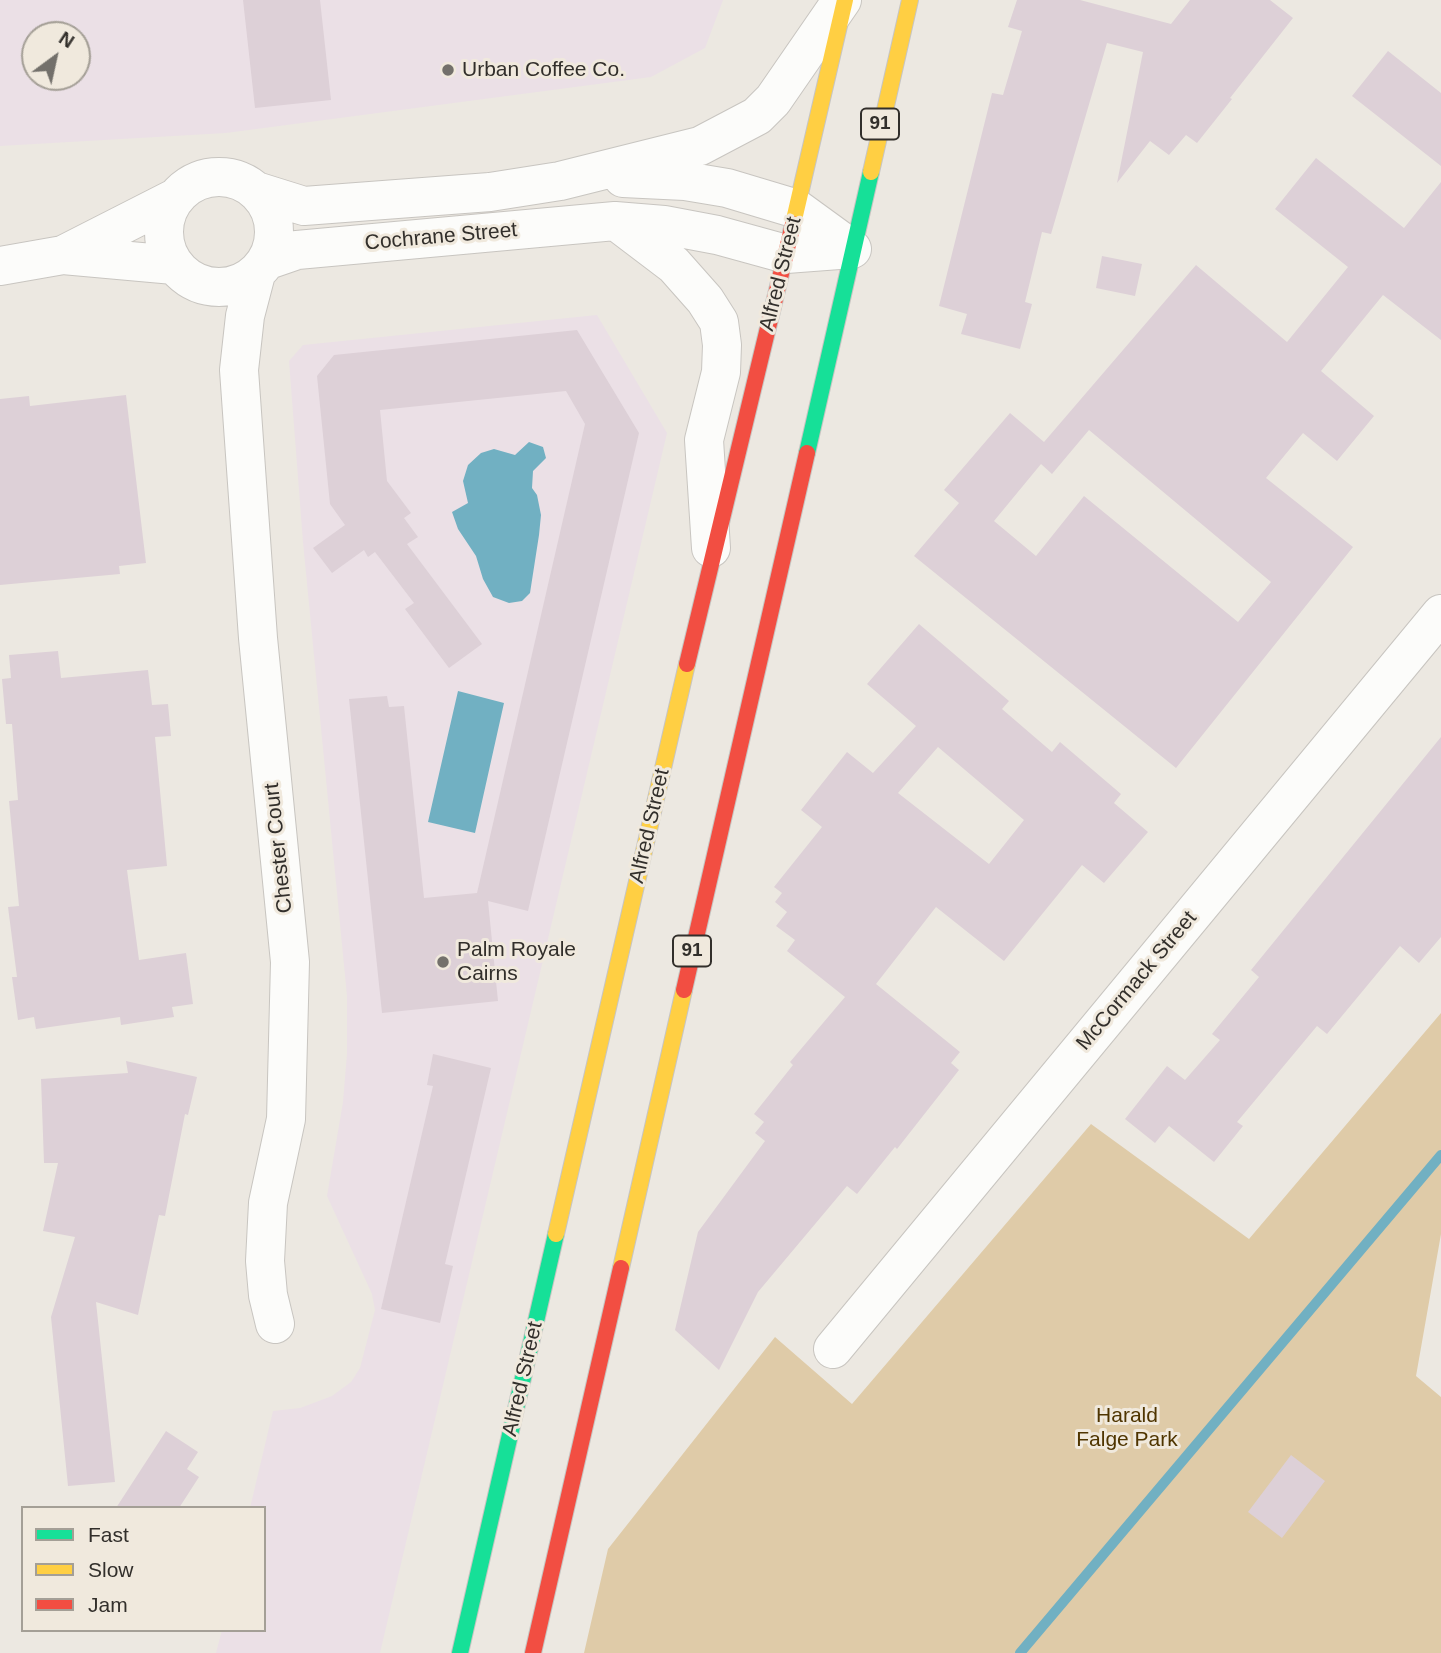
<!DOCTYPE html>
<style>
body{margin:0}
#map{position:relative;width:1441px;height:1653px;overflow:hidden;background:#ece8e1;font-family:Helvetica,sans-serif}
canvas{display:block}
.legend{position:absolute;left:21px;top:1506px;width:245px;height:126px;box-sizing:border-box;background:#f0e9dd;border:2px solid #a49f96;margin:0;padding:9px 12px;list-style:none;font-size:21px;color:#322f2b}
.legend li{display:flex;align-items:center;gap:14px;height:35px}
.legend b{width:35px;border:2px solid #a49f96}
.north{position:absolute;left:21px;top:21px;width:70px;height:70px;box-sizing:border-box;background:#f0e9dd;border:2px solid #a49f96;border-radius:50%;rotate:33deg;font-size:19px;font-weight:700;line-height:28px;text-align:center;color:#322f2b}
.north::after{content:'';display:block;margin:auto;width:24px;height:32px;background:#73706b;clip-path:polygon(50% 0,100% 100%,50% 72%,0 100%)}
</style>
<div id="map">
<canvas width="1441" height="1653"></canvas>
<ul class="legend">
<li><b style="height:9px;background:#16e098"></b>Fast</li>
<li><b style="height:9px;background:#ffcf43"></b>Slow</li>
<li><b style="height:9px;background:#f24e42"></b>Jam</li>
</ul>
<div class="north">N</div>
</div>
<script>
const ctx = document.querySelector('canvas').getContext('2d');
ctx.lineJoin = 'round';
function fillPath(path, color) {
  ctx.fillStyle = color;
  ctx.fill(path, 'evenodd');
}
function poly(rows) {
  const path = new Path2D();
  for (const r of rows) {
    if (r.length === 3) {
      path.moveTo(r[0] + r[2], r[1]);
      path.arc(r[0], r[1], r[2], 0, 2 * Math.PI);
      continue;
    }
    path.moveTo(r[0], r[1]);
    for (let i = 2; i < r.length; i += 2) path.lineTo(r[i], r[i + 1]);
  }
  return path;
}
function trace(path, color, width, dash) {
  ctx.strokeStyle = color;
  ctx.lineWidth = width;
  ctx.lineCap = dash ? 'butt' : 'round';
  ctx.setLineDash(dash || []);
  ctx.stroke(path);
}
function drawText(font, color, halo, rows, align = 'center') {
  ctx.font = font + ' Helvetica,sans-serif';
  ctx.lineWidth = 6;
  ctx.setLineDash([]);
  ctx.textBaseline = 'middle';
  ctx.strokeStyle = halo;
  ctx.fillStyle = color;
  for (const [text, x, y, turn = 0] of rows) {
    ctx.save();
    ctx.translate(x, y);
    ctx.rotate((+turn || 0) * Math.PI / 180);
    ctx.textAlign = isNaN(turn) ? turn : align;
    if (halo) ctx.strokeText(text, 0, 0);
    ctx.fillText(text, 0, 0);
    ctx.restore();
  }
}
fillPath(poly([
 [0,0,723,0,705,48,651,77,226,133,0,146],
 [35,35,77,35,77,77,35,77],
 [597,315,667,433,380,1653,216,1653,222,1630,264,1630,264,1508,250,1508,273,1411,300,1408,332,1396,351,1382,360,1368,375,1310,372,1294,327,1196,343,1102,347,1054,347,996,303,542,289,361,303,345]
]), '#ebe0e6');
fillPath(poly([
 [1441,1013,1441,1234,1416,1376,1441,1397,1441,1653,584,1653,608,1549,775,1337,852,1404,1091,1124,1249,1239]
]), '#dfcba8');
fillPath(poly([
 [529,442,543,447,546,458,533,471,532,488,537,495,541,515,539,535,530,593,522,601,509,603,493,597,483,579,476,556,458,529,452,512,468,503,463,481,468,465,481,453,494,449,515,455],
 [458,691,504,703,475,833,428,822]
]), '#71b0c2');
trace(poly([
 [1020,1653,1441,1155]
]), '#71b0c2', 10);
fillPath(poly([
 [243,0,320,0,331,100,255,108],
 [1017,0,1080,0,1171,24,1190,0,1270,0,1293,18,1230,98,1232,99,1197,143,1186,135,1169,155,1150,141,1117,183,1143,52,1107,43,1051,234,1042,232,1025,302,1032,304,1020,349,961,334,967,314,939,306,992,93,1003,95,1022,31,1008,27],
 [1388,51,1441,93,1441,166,1352,96],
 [1316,158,1404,228,1441,182,1441,340,1383,295,1321,371,1374,416,1337,461,1303,433,1266,478,1353,547,1176,768,914,556,959,503,944,490,1010,413,1044,442,1196,265,1287,342,1348,267,1275,209],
 [1089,430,1271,582,1238,622,1084,496,1036,556,994,521,1041,464,1052,474],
 [1102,256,1142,264,1135,296,1096,288],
 [577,330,639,433,528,911,488,901,498,1001,382,1013,349,699,387,696,389,707,404,706,424,898,477,893,585,424,566,391,380,410,387,481,411,513,404,518,418,537,407,544,482,644,449,668,405,609,414,603,375,552,368,557,364,550,332,573,313,548,345,525,330,504,317,376,334,355],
 [126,395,146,563,119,566,120,574,0,585,0,399,29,396,30,406],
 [919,624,1009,701,1002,709,1052,752,1060,742,1121,794,1114,803,1148,832,1104,883,1082,865,1004,961,936,907,876,984,960,1052,951,1063,959,1070,897,1149,895,1147,857,1194,847,1186,758,1292,719,1370,675,1330,698,1232,765,1141,755,1133,764,1122,754,1114,793,1065,790,1062,845,997,787,951,795,940,776,926,787,912,775,902,782,893,774,887,822,827,801,810,847,752,873,773,916,726,867,684],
 [938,747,1024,820,989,864,898,793],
 [58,651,61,678,148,670,152,705,168,704,171,736,155,737,167,866,127,870,139,960,186,953,193,1004,172,1007,174,1017,121,1025,120,1017,36,1029,34,1017,18,1020,12,977,17,977,8,907,19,906,9,801,18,800,12,724,6,724,2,679,11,678,9,655],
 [1441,737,1441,937,1419,963,1400,946,1327,1034,1317,1026,1237,1122,1243,1126,1214,1162,1169,1126,1155,1143,1125,1119,1167,1066,1185,1080,1220,1040,1212,1034,1259,977,1251,970],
 [433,1054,491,1068,445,1264,453,1266,440,1323,381,1309,433,1086,427,1085],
 [126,1061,197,1077,188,1115,185,1114,165,1216,159,1215,138,1315,96,1302,115,1482,68,1486,51,1317,75,1237,43,1231,58,1163,44,1163,41,1079,128,1073],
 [166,1431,198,1452,187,1469,199,1477,179,1508,116,1508],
 [1291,1455,1325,1481,1282,1538,1248,1512]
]), '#ddd0d7');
const street = poly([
 [219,232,55],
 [623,178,685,181,727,188,797,209,852,249],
 [256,191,304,206,490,192,560,181,700,146,757,116,773,100,842,0],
 [616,221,674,265,705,300,719,322,722,345,721,372,704,440,711,548],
 [63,255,175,198],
 [268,260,297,250,615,221,664,225,717,235,786,254,852,249],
 [0,266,63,255,174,265],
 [256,274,245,316,239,370,258,638,290,962,286,1119,268,1203,265,1261,268,1295,275,1324],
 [833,1349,1441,614]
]);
const fast = poly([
 [807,453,871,172],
 [460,1653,556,1234]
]);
const slow = poly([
 [871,172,910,0],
 [793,224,845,0],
 [556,1234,687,664],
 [621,1268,684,990]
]);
const jam = poly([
 [687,664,793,224],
 [684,990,807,453],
 [533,1653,621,1268]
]);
trace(street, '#c8c5c0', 40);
trace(fast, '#c7c5c2', 18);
trace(slow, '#c7c5c2', 18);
trace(jam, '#c7c5c2', 18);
trace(street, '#fcfcfa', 38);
trace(fast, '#16e098', 16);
trace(slow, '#ffcf43', 16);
trace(jam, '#f24e42', 16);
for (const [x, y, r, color] of [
 [448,70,7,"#73706b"],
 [443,962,7,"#73706b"]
]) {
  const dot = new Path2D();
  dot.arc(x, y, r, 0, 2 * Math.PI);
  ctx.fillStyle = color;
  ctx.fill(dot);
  trace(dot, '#f0e9dd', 2.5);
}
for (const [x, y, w] of [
 [880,124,38],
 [692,951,38]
]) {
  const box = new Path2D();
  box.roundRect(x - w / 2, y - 15.5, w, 31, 5);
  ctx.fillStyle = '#f0e9dd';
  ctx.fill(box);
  trace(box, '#322f2b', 2);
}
drawText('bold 19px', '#322f2b', null, [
 ["91",880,124],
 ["91",692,951]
]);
drawText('21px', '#322f2b', '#f0e9dd', [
 ["Urban Coffee Co.",462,70],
 ["Palm Royale",457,950],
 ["Cairns",457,974]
], 'left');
drawText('21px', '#322f2b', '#f0e9dd', [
 ["Cochrane Street",441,237,-5],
 ["Alfred Street",781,274,-76],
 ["Alfred Street",650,826,-77],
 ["Chester Court",279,848,-96],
 ["McCormack Street",1137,981,-50],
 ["Alfred Street",523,1379,-77]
]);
drawText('21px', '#4f3500', '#f0e9dd', [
 ["Harald",1127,1416],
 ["Falge Park",1127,1440]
]);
</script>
